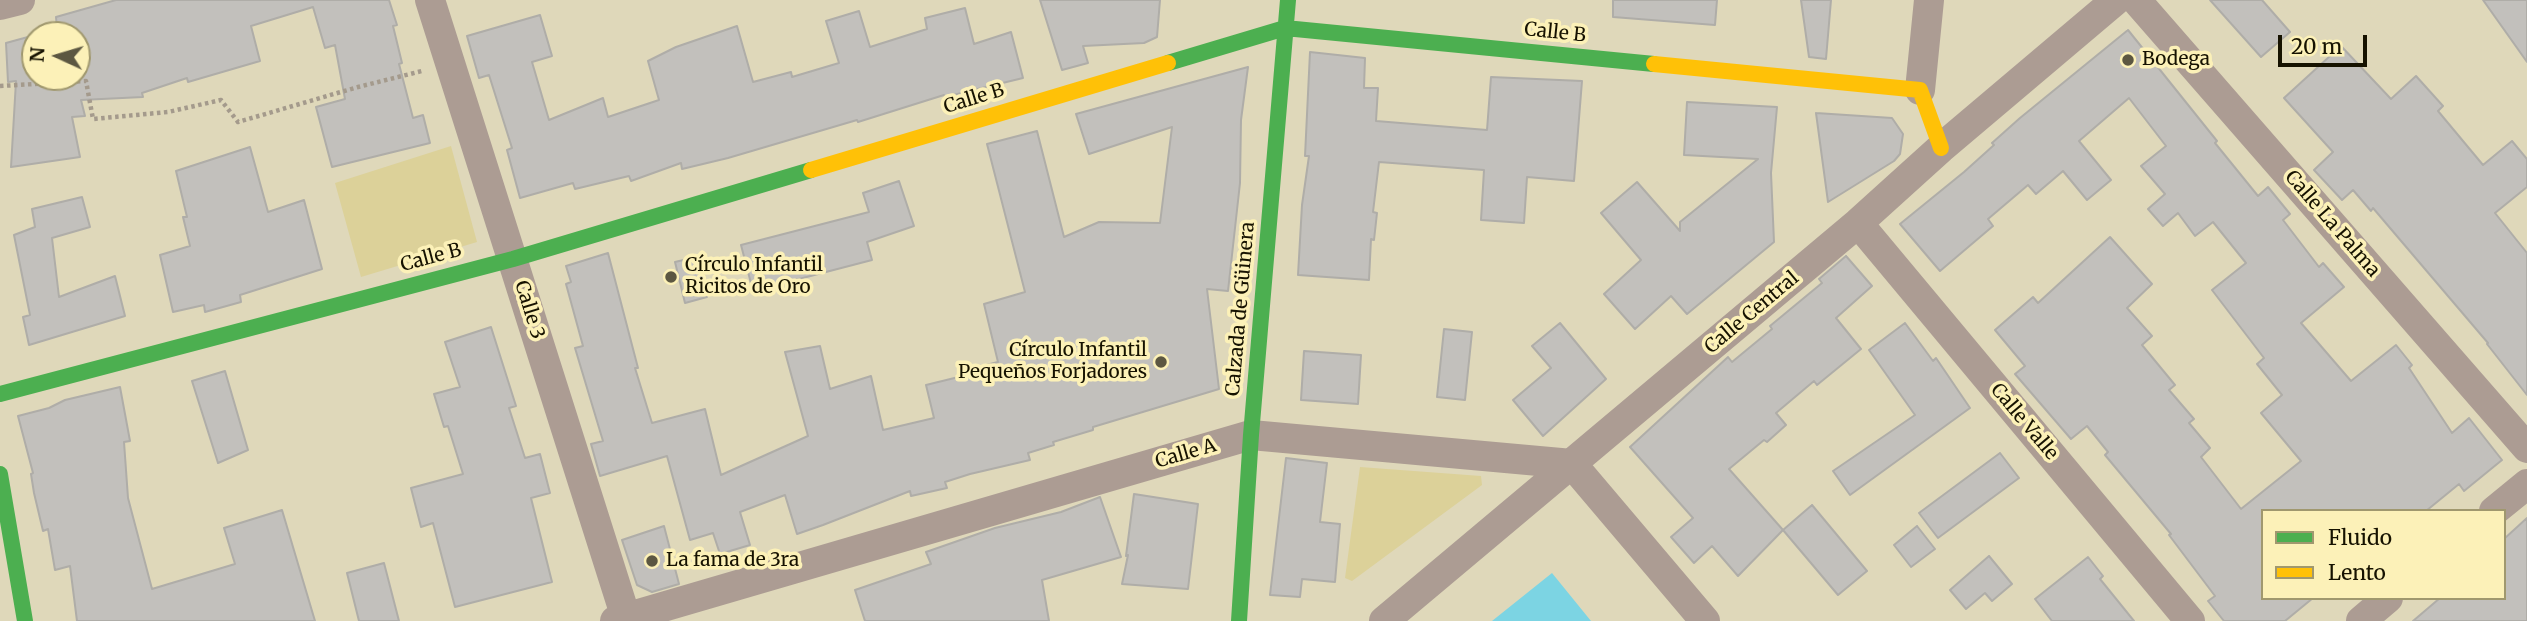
<!DOCTYPE html>
<meta charset="utf-8">
<style>
body{margin:0}
#map{position:relative;width:2527px;height:621px;overflow:hidden;background:#dfd8ba;font-family:Merriweather,serif}
canvas{display:block}
.legend{position:absolute;left:2261px;top:509px;width:245px;height:91px;box-sizing:border-box;background:#fcf1b8;border:2px solid #a0986e;margin:0;padding:9px 12px;list-style:none;font-size:21px;color:#161200}
.legend li{display:flex;align-items:center;gap:14px;height:35px}
.legend b{width:35px;border:2px solid #a0986e}
.north{position:absolute;left:21px;top:21px;width:70px;height:70px;box-sizing:border-box;background:#fcf1b8;border:2px solid #a0986e;border-radius:50%;rotate:274deg;font-size:19px;font-weight:700;line-height:28px;text-align:center;color:#161200}
.north::after{content:'';display:block;margin:auto;width:24px;height:32px;background:#5c5741;clip-path:polygon(50% 0,100% 100%,50% 72%,0 100%)}
.scale{position:absolute;left:2278px;top:35px;width:89px;height:32px;box-sizing:border-box;border:4px solid #161200;border-top:0;padding-left:9px;font-size:21px;line-height:24px;white-space:nowrap;color:#161200;-webkit-text-stroke:5px #fcf1b8;paint-order:stroke}
</style>
<div id="map">
<canvas width="2527" height="621"></canvas>
<ul class="legend">
<li><b style="height:9px;background:#4caf50"></b>Fluido</li>
<li><b style="height:9px;background:#ffc107"></b>Lento</li>
</ul>
<div class="north">N</div>
<div class="scale">20 m</div>
</div>
<script>
const ctx = document.querySelector('canvas').getContext('2d');
ctx.lineJoin = 'round';
function fillPath(path, color) {
  ctx.fillStyle = color;
  ctx.fill(path, 'evenodd');
}
function poly(rows) {
  const path = new Path2D();
  for (const r of rows) {
    path.moveTo(r[0], r[1]);
    for (let i = 2; i < r.length; i += 2) path.lineTo(r[i], r[i + 1]);
  }
  return path;
}
function trace(path, color, width, dash) {
  ctx.strokeStyle = color;
  ctx.lineWidth = width;
  ctx.lineCap = dash ? 'butt' : 'round';
  ctx.setLineDash(dash || []);
  ctx.stroke(path);
}
function drawText(font, color, halo, rows, align = 'center') {
  ctx.font = font + ' Merriweather,serif';
  ctx.lineWidth = 7;
  ctx.setLineDash([]);
  ctx.textBaseline = 'middle';
  ctx.strokeStyle = halo;
  ctx.fillStyle = color;
  for (const [text, x, y, turn = 0] of rows) {
    ctx.save();
    ctx.translate(x, y);
    ctx.rotate((+turn || 0) * Math.PI / 180);
    ctx.textAlign = isNaN(turn) ? turn : align;
    if (halo) ctx.strokeText(text, 0, 0);
    ctx.fillText(text, 0, 0);
    ctx.restore();
  }
}
fillPath(poly([
 [451,146,477,242,361,277,335,183],
 [1360,467,1481,476,1482,485,1352,581,1345,578]
]), '#dcd199');
fillPath(poly([
 [1552,573,1591,621,1492,621]
]), '#7cd4e3');
const building = poly([
 [116,0,389,0,397,25,393,26,402,63,399,64,413,118,423,115,430,143,332,167,316,107,345,99,335,45,325,48,313,7,251,26,260,61,188,82,187,78,142,93,143,97,81,100,85,116,72,117,80,157,11,167,16,81,8,82,6,43,57,29,56,17,116,0],
 [35,35,77,35,77,77,35,77,35,35],
 [1040,0,1160,0,1157,37,1144,43,1083,46,1088,63,1062,70,1040,0],
 [1613,0,1717,0,1715,25,1613,17,1613,0],
 [1801,0,1831,0,1826,59,1809,57,1801,0],
 [2210,0,2262,0,2290,32,2261,57,2210,0],
 [2483,0,2527,0,2527,62,2483,0],
 [965,8,974,44,1011,32,1023,78,945,97,944,95,858,122,857,120,728,158,682,169,681,163,631,181,629,176,575,189,573,183,520,198,507,150,512,148,489,75,479,78,467,36,540,15,552,56,532,62,549,120,603,98,608,117,659,100,648,61,676,47,737,26,753,82,791,72,792,77,839,63,826,21,859,11,870,47,927,29,925,18,965,8],
 [2128,30,2217,141,2215,143,2258,196,2268,187,2290,214,2283,220,2319,267,2323,263,2344,287,2301,323,2351,381,2396,345,2412,365,2409,368,2452,433,2469,418,2502,460,2464,491,2459,484,2426,511,2263,511,2263,598,2313,598,2285,621,2224,621,2208,601,2215,596,2169,535,2171,534,2105,455,2108,452,2087,426,2071,439,2015,374,2025,366,1995,330,2033,297,2038,303,2110,237,2152,284,2127,308,2152,336,2142,345,2175,385,2169,390,2194,419,2189,423,2210,448,2201,457,2241,509,2301,461,2261,413,2282,395,2257,364,2264,358,2212,290,2246,263,2213,222,2195,236,2178,213,2163,226,2148,209,2165,194,2141,166,2166,146,2129,98,2079,141,2111,180,2087,200,2063,171,2036,194,2028,185,1988,219,1993,226,1940,271,1900,224,1964,172,1994,145,1992,143,2020,118,2128,30],
 [2341,46,2391,99,2416,76,2443,106,2438,111,2483,165,2512,141,2527,159,2527,187,2495,213,2527,253,2527,395,2487,344,2488,343,2373,208,2371,211,2353,190,2342,200,2314,170,2333,152,2284,98,2341,46],
 [1310,52,1365,58,1364,88,1378,88,1376,121,1487,130,1491,77,1582,81,1574,181,1527,177,1524,223,1481,220,1484,170,1379,162,1373,212,1377,213,1374,240,1371,239,1369,280,1298,275,1302,205,1309,156,1305,156,1310,52],
 [1248,67,1241,120,1240,183,1228,291,1207,289,1219,389,1093,427,1093,430,1053,442,1054,445,1028,453,1030,460,970,474,945,482,947,488,911,496,910,491,823,525,797,534,785,495,740,512,750,545,720,554,713,533,690,540,667,456,600,476,591,444,603,441,575,348,583,346,566,284,571,282,566,266,608,253,638,368,635,368,652,423,705,409,721,475,808,436,785,352,820,346,830,389,871,376,883,430,934,418,926,385,987,370,986,365,998,362,984,304,1025,292,987,144,1037,131,1064,237,1099,222,1160,223,1172,127,1089,154,1076,114,1248,67],
 [1687,102,1777,107,1771,173,1774,242,1687,314,1671,296,1635,329,1604,294,1641,260,1601,213,1637,182,1680,231,1680,222,1758,159,1684,155,1687,102],
 [1816,113,1892,118,1903,134,1900,154,1894,161,1828,202,1816,113],
 [250,147,268,212,304,200,322,269,240,295,241,302,205,312,204,305,173,312,160,255,190,246,183,217,187,217,176,171,250,147],
 [899,181,914,226,867,242,872,260,753,291,741,245,869,212,863,193,899,181],
 [82,197,90,227,52,238,59,297,115,276,125,316,29,345,23,317,30,315,14,235,35,227,32,209,82,197],
 [1846,256,1872,286,1836,318,1861,349,1817,385,1814,381,1776,413,1786,425,1767,442,1764,440,1729,469,1783,530,1738,576,1712,546,1694,563,1671,537,1693,518,1630,447,1728,357,1732,362,1772,329,1770,326,1822,283,1819,279,1846,256],
 [696,257,707,297,685,303,675,262,696,257],
 [1560,323,1606,379,1543,436,1513,400,1551,368,1532,346,1560,323],
 [1905,323,1933,361,1936,358,1970,408,1850,495,1833,471,1915,415,1869,350,1905,323],
 [491,327,516,406,509,408,525,458,540,454,550,493,531,498,552,582,455,607,433,523,421,527,411,488,463,474,448,426,444,427,434,394,460,387,445,342,491,327],
 [1444,329,1472,332,1465,400,1437,397,1444,329],
 [1304,351,1361,355,1358,404,1301,400,1304,351],
 [225,371,248,450,218,463,192,381,225,371],
 [120,387,130,441,124,442,128,498,152,589,235,564,224,528,282,510,315,621,77,621,70,566,55,570,48,529,43,531,34,493,31,474,33,473,18,416,49,408,65,400,120,387],
 [2000,453,2019,478,1938,538,1919,513,2000,453],
 [1286,458,1327,463,1320,522,1340,524,1335,582,1302,579,1300,597,1270,595,1286,458],
 [1134,494,1198,504,1188,589,1122,584,1128,555,1126,556,1134,494],
 [1100,497,1121,557,1042,580,1049,621,865,621,855,590,931,564,926,552,995,528,1061,512,1100,497],
 [1812,505,1867,571,1838,595,1783,530,1812,505],
 [2527,518,2527,621,2413,621,2440,598,2504,598,2504,539,2527,518],
 [664,526,679,584,652,592,637,585,622,540,664,526],
 [1917,526,1935,549,1911,567,1894,545,1917,526],
 [1989,556,2012,584,1992,601,1985,593,1966,609,1950,590,1989,556],
 [2088,557,2103,576,2100,579,2134,621,2052,621,2035,599,2088,557],
 [384,563,399,621,359,621,347,573,384,563]
]);
fillPath(building, '#c2c0bc');
trace(building, '#afada8', 2);
trace(poly([
 [0,86,86,81,93,119,168,112,221,100,238,122,358,87,422,71]
]), '#a49a8c', 4.5, [3.5, 3.5]);
trace(poly([
 [430,0,627,621],
 [2136,0,2527,448],
 [0,5,20,0],
 [1920,90,1929,0],
 [1858,223,2190,621],
 [2494,511,2527,484],
 [615,621,1251,435,1572,464,1705,621],
 [1384,621,1858,223,1941,148,2116,0],
 [2361,621,2388,598]
]), '#ac9c93', 30);
trace(poly([
 [1168,63,1285,28,1654,64],
 [0,394,513,259,811,170],
 [0,474,25,621],
 [1239,621,1251,435,1288,0]
]), '#4caf50', 16);
trace(poly([
 [1654,64,1920,90,1941,148],
 [811,170,1168,63]
]), '#ffc107', 16);
for (const [x, y, r, color] of [
 [2128,60,7,"#5c5741"],
 [671,277,7,"#5c5741"],
 [1161,362,7,"#5c5741"],
 [652,561,7,"#5c5741"]
]) {
  const dot = new Path2D();
  dot.arc(x, y, r, 0, 2 * Math.PI);
  ctx.fillStyle = color;
  ctx.fill(dot);
  trace(dot, '#fcf1b8', 2.5);
}
drawText('19px', '#161200', '#fcf1b8', [
 ["Calle B",1555,33,6],
 ["Calle B",974,99,-17],
 ["Calle La Palma",2332,224,49],
 ["Calle B",431,258,-15],
 ["Calzada de Güinera",1241,309,-85],
 ["Calle 3",529,310,73],
 ["Calle Central",1752,313,-40],
 ["Calle Valle",2024,422,50],
 ["Calle A",1186,454,-16]
]);
drawText('19px', '#161200', '#fcf1b8', [
 ["Bodega",2142,60],
 ["Círculo Infantil",685,266],
 ["Ricitos de Oro",685,288],
 ["Círculo Infantil",1147,351,"right"],
 ["Pequeños Forjadores",1147,373,"right"],
 ["La fama de 3ra",666,561]
], 'left');
</script>
